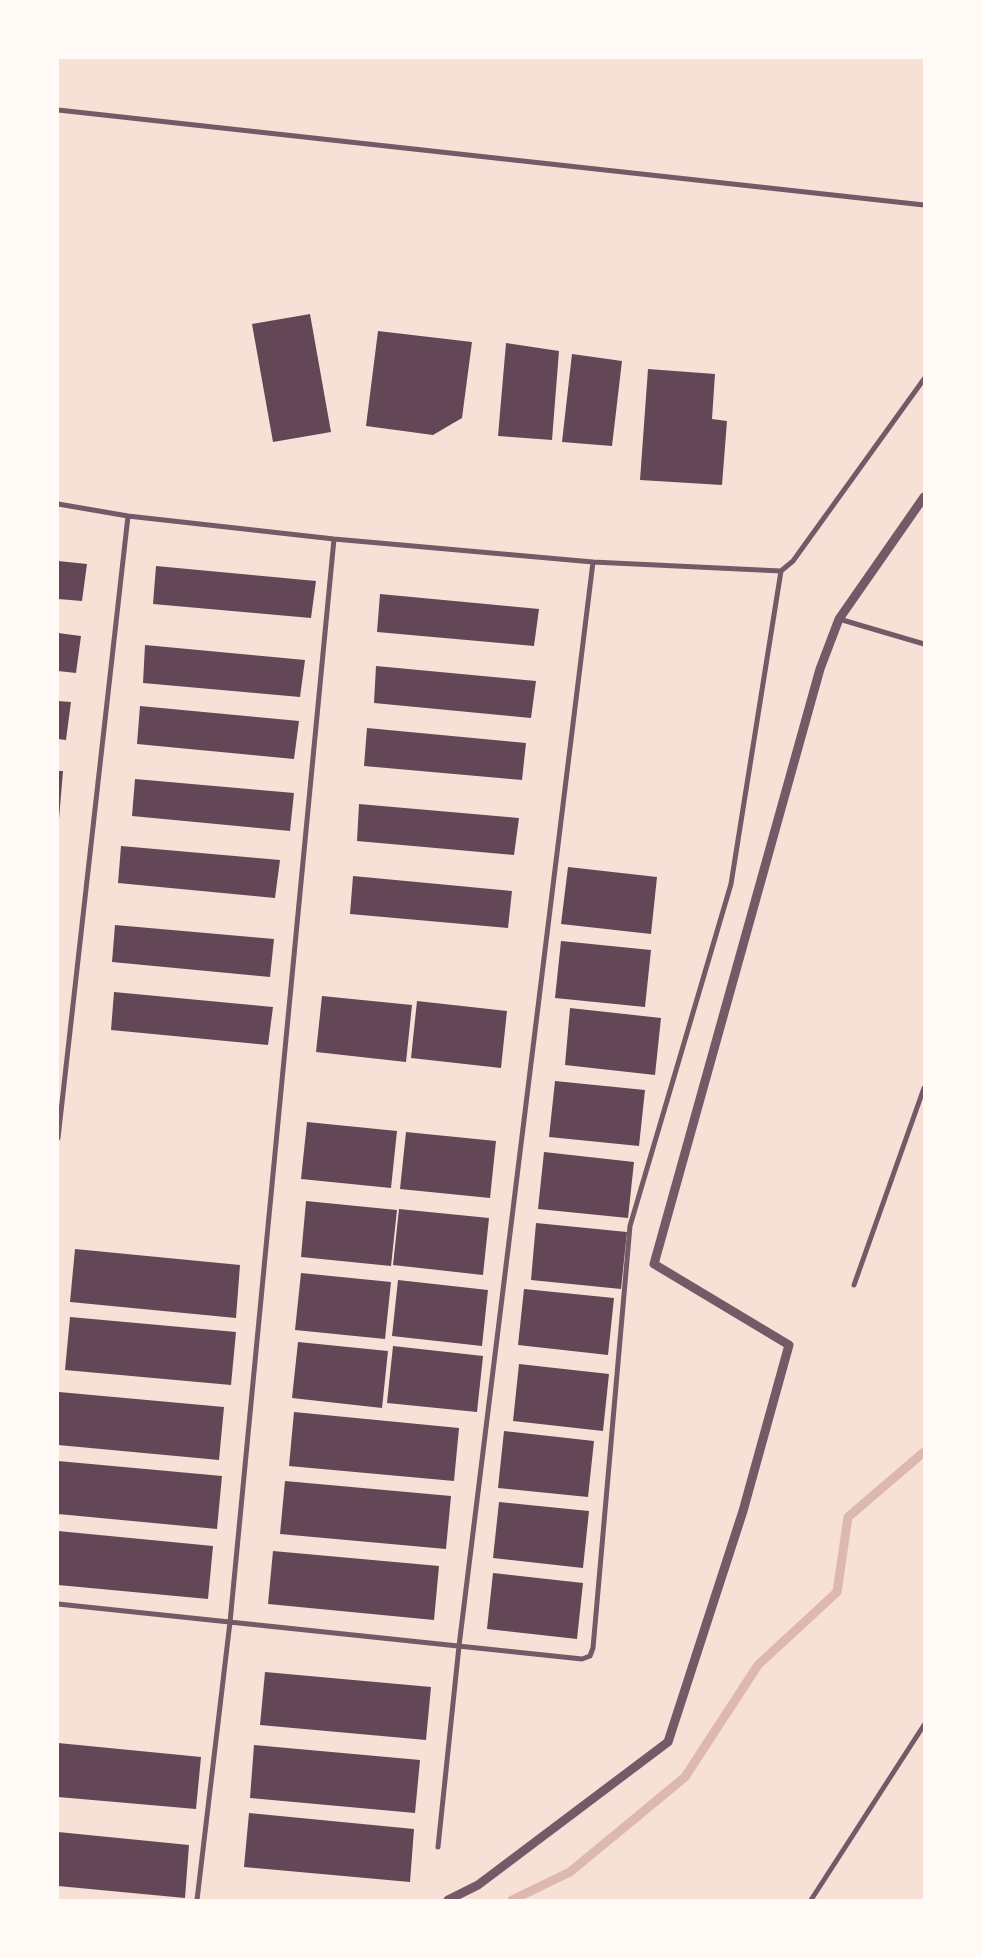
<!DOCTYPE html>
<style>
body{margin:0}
#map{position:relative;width:982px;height:1958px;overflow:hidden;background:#f7e1d7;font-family:Poppins,sans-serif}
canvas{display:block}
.frame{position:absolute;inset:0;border:59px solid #fffaf5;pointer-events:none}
</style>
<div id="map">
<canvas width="982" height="1958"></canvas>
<div class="frame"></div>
</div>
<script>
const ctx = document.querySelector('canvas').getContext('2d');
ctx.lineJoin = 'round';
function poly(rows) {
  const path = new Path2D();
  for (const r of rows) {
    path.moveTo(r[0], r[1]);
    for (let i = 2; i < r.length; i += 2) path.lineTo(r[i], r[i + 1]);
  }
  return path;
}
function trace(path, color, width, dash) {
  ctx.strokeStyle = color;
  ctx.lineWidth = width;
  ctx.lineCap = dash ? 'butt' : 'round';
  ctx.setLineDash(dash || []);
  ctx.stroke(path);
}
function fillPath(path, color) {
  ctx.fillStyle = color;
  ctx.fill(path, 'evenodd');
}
trace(poly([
 [512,1900,570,1872,685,1777,758,1665,837,1592,848,1517,924,1452]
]), '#dcb8b0', 9);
fillPath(poly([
 [310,314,331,432,273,442,252,324],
 [378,331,472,342,462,418,433,435,366,426],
 [506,343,559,351,552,440,498,436],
 [572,354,622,361,612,446,562,442],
 [648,369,715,374,712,419,727,421,722,485,640,480],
 [58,561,87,564,82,601,58,599],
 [156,566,316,581,311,618,153,604],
 [380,594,539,609,534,646,377,632],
 [58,633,81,636,76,673,58,671],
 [145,645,305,660,300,697,143,683],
 [376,666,536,681,531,718,374,703],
 [58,701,71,702,66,740,58,739],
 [140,706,299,721,294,759,137,744],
 [367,728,526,743,522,780,364,766],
 [58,771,63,771,59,819,58,819],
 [135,779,294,793,290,831,132,816],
 [359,804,519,818,514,855,357,841],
 [121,846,280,860,275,898,118,883],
 [568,867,657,877,651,934,561,924],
 [353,876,512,891,508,928,350,914],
 [115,925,274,939,270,977,112,962],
 [561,941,651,950,645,1007,555,998],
 [114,992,273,1007,268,1045,111,1030],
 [322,996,412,1005,406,1062,316,1052],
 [417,1001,507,1011,501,1068,411,1058],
 [570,1008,661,1018,655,1075,565,1065],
 [555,1081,645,1090,639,1146,549,1137],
 [307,1122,397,1131,391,1188,301,1179],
 [406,1132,496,1141,490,1198,400,1189],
 [544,1152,634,1162,628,1218,538,1209],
 [306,1201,397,1210,391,1266,301,1257],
 [399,1209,489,1218,483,1275,393,1265],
 [536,1223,627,1232,621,1289,531,1280],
 [75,1249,240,1265,236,1318,70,1302],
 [301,1273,391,1282,385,1339,295,1330],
 [398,1280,488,1290,482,1346,392,1336],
 [524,1289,614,1298,608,1355,518,1345],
 [70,1317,236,1332,231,1385,65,1370],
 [298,1342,388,1351,382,1408,292,1398],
 [393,1346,483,1356,477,1412,387,1403],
 [519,1364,609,1374,603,1431,513,1421],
 [59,1392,224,1407,219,1460,58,1445],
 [294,1412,459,1428,454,1481,289,1466],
 [504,1431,594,1441,588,1497,498,1488],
 [58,1461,222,1476,217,1529,58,1514],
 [285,1481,451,1496,446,1549,280,1534],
 [499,1502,589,1511,583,1568,493,1558],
 [58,1531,213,1546,208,1599,58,1585],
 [273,1551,439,1566,434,1620,268,1604],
 [493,1573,583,1583,577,1639,487,1629],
 [265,1672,431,1687,426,1740,260,1725],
 [58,1743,201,1757,196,1809,58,1797],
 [254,1745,420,1760,415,1813,250,1798],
 [249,1813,414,1829,410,1882,244,1867],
 [58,1832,189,1845,185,1898,58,1886]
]), '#644757');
trace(poly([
 [58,110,924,205],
 [58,504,128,516,334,539,593,562,781,571,793,561,924,379],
 [839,619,924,644],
 [58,1138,128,516],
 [854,1285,924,1088],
 [58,1604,582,1659,590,1656,593,1648,630,1226,731,884,781,571],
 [438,1847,459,1646,593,562],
 [197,1900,230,1622,334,539],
 [811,1900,924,1725]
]), '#755966', 5);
trace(poly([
 [448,1900,478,1885,668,1742,743,1511,789,1345,654,1264,820,669,839,619,924,497]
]), '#755966', 9);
</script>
